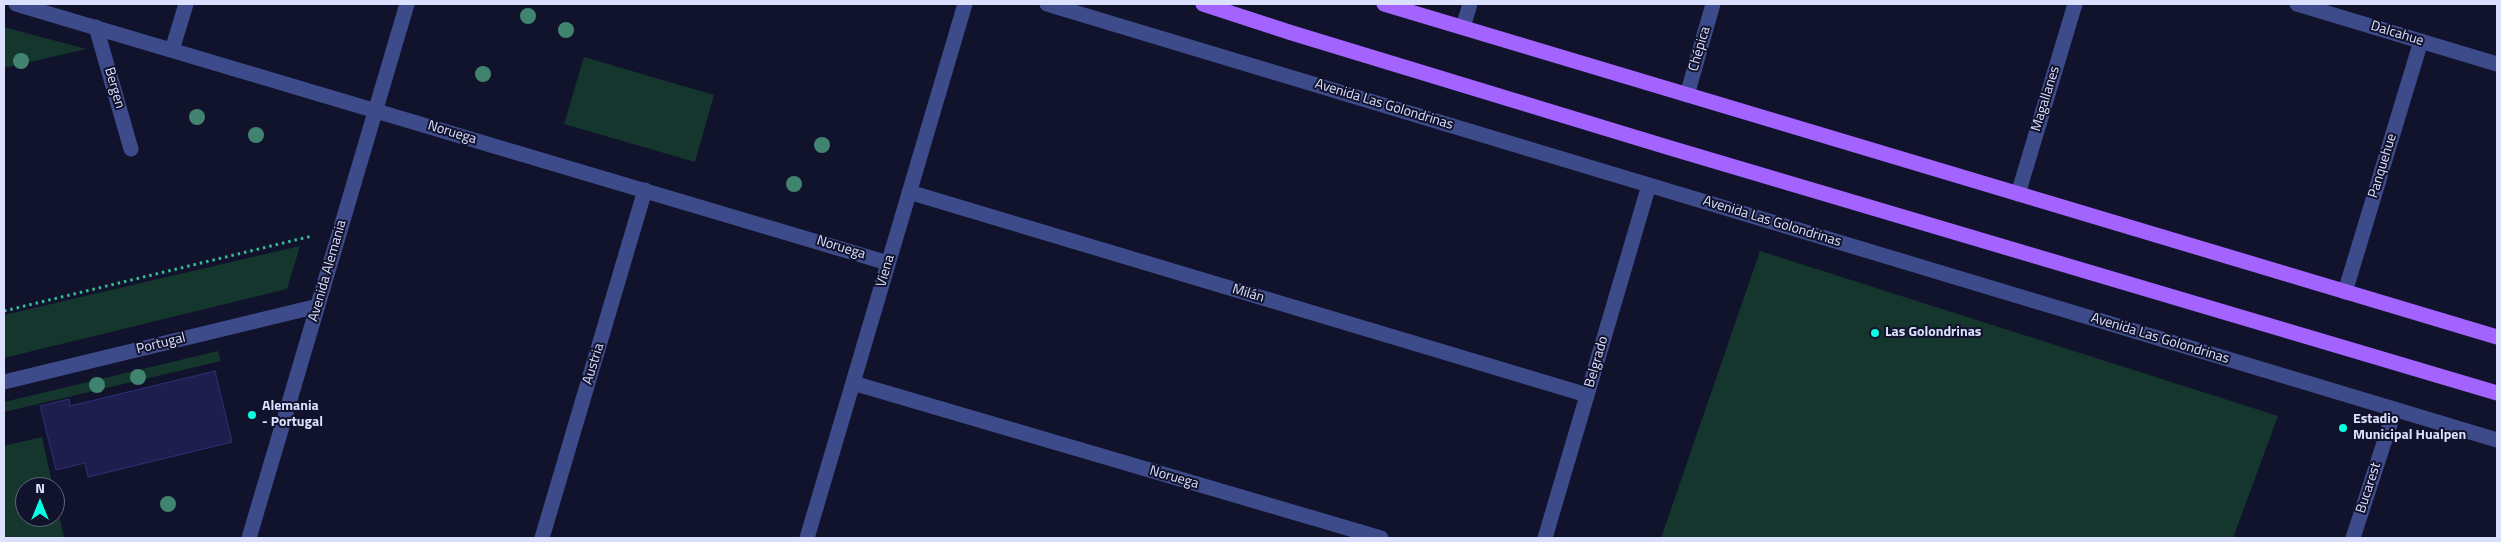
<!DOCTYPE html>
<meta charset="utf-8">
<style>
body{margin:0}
#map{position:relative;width:2501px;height:542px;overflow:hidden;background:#11132c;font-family:"Titillium Web",sans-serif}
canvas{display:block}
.frame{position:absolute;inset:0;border:5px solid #dce0ff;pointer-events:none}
.north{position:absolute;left:15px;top:477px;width:50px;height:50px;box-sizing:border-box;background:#11132c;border:1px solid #626580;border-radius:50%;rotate:0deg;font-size:14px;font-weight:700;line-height:20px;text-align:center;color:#dce0ff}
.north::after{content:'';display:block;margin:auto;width:18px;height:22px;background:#08ffe0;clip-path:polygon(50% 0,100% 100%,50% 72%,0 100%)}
</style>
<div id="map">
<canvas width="2501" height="542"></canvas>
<div class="frame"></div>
<div class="north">N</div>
</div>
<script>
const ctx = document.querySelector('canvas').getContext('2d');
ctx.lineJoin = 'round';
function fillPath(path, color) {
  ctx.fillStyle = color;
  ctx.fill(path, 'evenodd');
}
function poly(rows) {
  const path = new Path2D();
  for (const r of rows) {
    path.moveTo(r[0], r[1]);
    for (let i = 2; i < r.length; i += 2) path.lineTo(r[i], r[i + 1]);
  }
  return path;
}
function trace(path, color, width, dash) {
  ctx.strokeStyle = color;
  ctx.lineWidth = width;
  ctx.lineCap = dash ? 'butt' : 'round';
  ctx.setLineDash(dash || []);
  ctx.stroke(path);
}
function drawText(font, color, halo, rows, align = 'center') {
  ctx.font = font + ' "Titillium Web",sans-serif';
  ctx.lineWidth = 4;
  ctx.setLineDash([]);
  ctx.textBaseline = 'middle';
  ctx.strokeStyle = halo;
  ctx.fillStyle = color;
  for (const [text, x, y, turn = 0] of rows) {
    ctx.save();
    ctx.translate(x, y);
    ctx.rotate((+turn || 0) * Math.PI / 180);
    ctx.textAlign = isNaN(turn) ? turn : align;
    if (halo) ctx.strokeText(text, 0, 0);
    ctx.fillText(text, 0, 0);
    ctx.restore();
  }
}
fillPath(poly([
 [4,27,86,49,4,68],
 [584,57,714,95,695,162,564,124],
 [300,246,287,289,4,358,4,315],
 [1760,251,2278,416,2233,538,1661,538],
 [218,351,221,361,4,412,4,402],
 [42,437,53,487,25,487,25,517,55,517,55,495,64,538,4,538,4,446]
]), '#14362d');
const building = poly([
 [215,371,232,442,88,477,85,463,56,470,40,406,69,399,70,406,215,371]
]);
fillPath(building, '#1d1e4d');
trace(building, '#2f3179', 1);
trace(poly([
 [4,311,312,236]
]), '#31be96', 3, [2.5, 4]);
trace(poly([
 [16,4,888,263],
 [1047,4,2497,440],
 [2297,4,2497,64],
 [96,27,131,149],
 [1463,27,1470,4],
 [172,50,186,4],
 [1687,95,1713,4],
 [909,192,1587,395],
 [2018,194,2075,4],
 [2345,292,2421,41],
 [4,382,318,306],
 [853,383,1381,538],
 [249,538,407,4],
 [542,538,645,190],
 [807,538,965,4],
 [1545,538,1649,185],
 [2353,538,2395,409]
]), '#3d4b8a', 15);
trace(poly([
 [1203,4,1292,33,1667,147,2497,393],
 [1384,4,2497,337]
]), '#a263ff', 15);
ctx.fillStyle = '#408470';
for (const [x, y] of [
 [528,16],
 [566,30],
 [21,61],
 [483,74],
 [197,117],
 [256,135],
 [822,145],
 [794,184],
 [138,377],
 [97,385],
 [168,504]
]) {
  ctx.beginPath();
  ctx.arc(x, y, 8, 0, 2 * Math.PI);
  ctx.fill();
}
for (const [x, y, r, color] of [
 [1875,333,5,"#08ffe0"],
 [252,415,5,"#08ffe0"],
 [2343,428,5,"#08ffe0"]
]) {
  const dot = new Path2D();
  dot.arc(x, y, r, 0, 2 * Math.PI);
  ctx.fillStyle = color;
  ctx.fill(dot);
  trace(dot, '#11132c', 2);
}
drawText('14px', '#dce0ff', '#11132c', [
 ["Dalcahue",2397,34,17],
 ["Chépica",1700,49,-74],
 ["Bergen",114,88,74],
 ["Magallanes",2046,99,-73],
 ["Avenida Las Golondrinas",1384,105,17],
 ["Noruega",452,133,17],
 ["Panquehue",2383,166,-73],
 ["Avenida Las Golondrinas",1772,222,17],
 ["Noruega",841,248,17],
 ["Avenida Alemania",328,271,-74],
 ["Viena",886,271,-74],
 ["Milán",1248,294,17],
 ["Avenida Las Golondrinas",2160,339,17],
 ["Portugal",161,344,-14],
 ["Belgrado",1597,362,-74],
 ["Austria",594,364,-73],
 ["Noruega",1174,478,16],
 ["Bucarest",2369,488,-72]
]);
drawText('bold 14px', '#dce0ff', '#11132c', [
 ["Las Golondrinas",1885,333],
 ["Alemania",262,407],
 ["- Portugal",262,423],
 ["Estadio",2353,420],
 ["Municipal Hualpen",2353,436]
], 'left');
</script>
